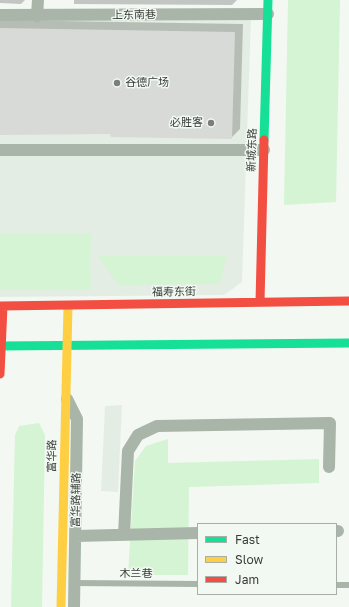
<!DOCTYPE html>
<meta charset="utf-8">
<style>
body{margin:0}
#map{position:relative;width:349px;height:607px;overflow:hidden;background:#f3f8f3;font-family:"Golos Text",sans-serif}
canvas{display:block}
.legend{position:absolute;left:197px;top:523px;width:140px;height:72px;box-sizing:border-box;background:#f2f9f2;border:1px solid #a8aea8;margin:0;padding:5px 7px;list-style:none;font-size:12px;color:#3a3d3a}
.legend li{display:flex;align-items:center;gap:8px;height:20px}
.legend b{width:20px;border:1px solid #a8aea8}
</style>
<div id="map">
<canvas width="349" height="607"></canvas>
<ul class="legend">
<li><b style="height:5px;background:#16e098"></b>Fast</li>
<li><b style="height:5px;background:#ffcf43"></b>Slow</li>
<li><b style="height:5px;background:#f24e42"></b>Jam</li>
</ul>
</div>
<script>
const ctx = document.querySelector('canvas').getContext('2d');
ctx.lineJoin = 'round';
function fillPath(path, color) {
  ctx.fillStyle = color;
  ctx.fill(path, 'evenodd');
}
function poly(rows) {
  const path = new Path2D();
  for (const r of rows) {
    path.moveTo(r[0], r[1]);
    for (let i = 2; i < r.length; i += 2) path.lineTo(r[i], r[i + 1]);
  }
  return path;
}
function trace(path, color, width, dash) {
  ctx.strokeStyle = color;
  ctx.lineWidth = width;
  ctx.lineCap = dash ? 'butt' : 'round';
  ctx.setLineDash(dash || []);
  ctx.stroke(path);
}
function drawText(font, color, halo, rows, align = 'center') {
  ctx.font = font + ' "Golos Text","Noto Sans SC",sans-serif';
  ctx.lineWidth = 3;
  ctx.setLineDash([]);
  ctx.textBaseline = 'middle';
  ctx.strokeStyle = halo;
  ctx.fillStyle = color;
  for (const [text, x, y, turn = 0] of rows) {
    ctx.save();
    ctx.translate(x, y);
    ctx.rotate((+turn || 0) * Math.PI / 180);
    ctx.textAlign = isNaN(turn) ? turn : align;
    if (halo) ctx.strokeText(text, 0, 0);
    ctx.fillText(text, 0, 0);
    ctx.restore();
  }
}
fillPath(poly([
 [0,16,251,17,242,282,224,295,0,297],
 [122,405,118,492,101,491,105,406]
]), '#e4ede3');
fillPath(poly([
 [288,0,340,0,336,202,284,205],
 [0,233,92,233,90,256,91,290,0,290],
 [98,256,226,256,220,284,118,285],
 [39,423,45,435,42,607,11,607,15,435,19,426],
 [168,439,168,463,319,459,319,483,189,487,188,575,128,575,135,461,146,446]
]), '#d4f4d4');
fillPath(poly([
 [0,0,25,0,21,4,0,3],
 [74,0,237,0,232,5,74,4],
 [0,20,243,24,240,129,231,138,111,133,0,134]
]), '#0003');
fillPath(poly([
 [0,28,235,32,232,139,111,137,110,134,0,135]
]), '#d7dad7');
trace(poly([
 [74,583,198,584],
 [336,585,349,585]
]), '#a8b5a8', 6);
trace(poly([
 [0,15,268,14],
 [37,16,38,0],
 [0,150,264,150],
 [67,399,77,419,74,607],
 [336,531,338,531],
 [124,535,128,451,138,435,157,426,330,423,329,467],
 [75,536,198,533]
]), '#a8b5a8', 12);
trace(poly([
 [264,140,268,0],
 [0,346,349,343]
]), '#16e098', 9);
trace(poly([
 [61,607,68,306]
]), '#ffcf43', 9);
trace(poly([
 [260,302,264,140],
 [0,306,349,301],
 [0,374,3,306]
]), '#f24e42', 9);
for (const [x, y, r, color] of [
 [117,83,4,"#7b7e7b"],
 [211,123,4,"#7b7e7b"]
]) {
  const dot = new Path2D();
  dot.arc(x, y, r, 0, 2 * Math.PI);
  ctx.fillStyle = color;
  ctx.fill(dot);
  trace(dot, '#f2f9f2', 1.5);
}
drawText('11px', '#3a3d3a', '#f2f9f2', [
 ["上东南巷",134,15,-1],
 ["新城东路",252,150,-88],
 ["福寿东街",174,292,-1],
 ["富华路",52,456,-89],
 ["富华路辅路",76,500,-89],
 ["木兰巷",136,574]
]);
drawText('11px', '#3a3d3a', '#f2f9f2', [
 ["谷德广场",125,83],
 ["必胜客",203,123,"right"]
], 'left');
</script>
